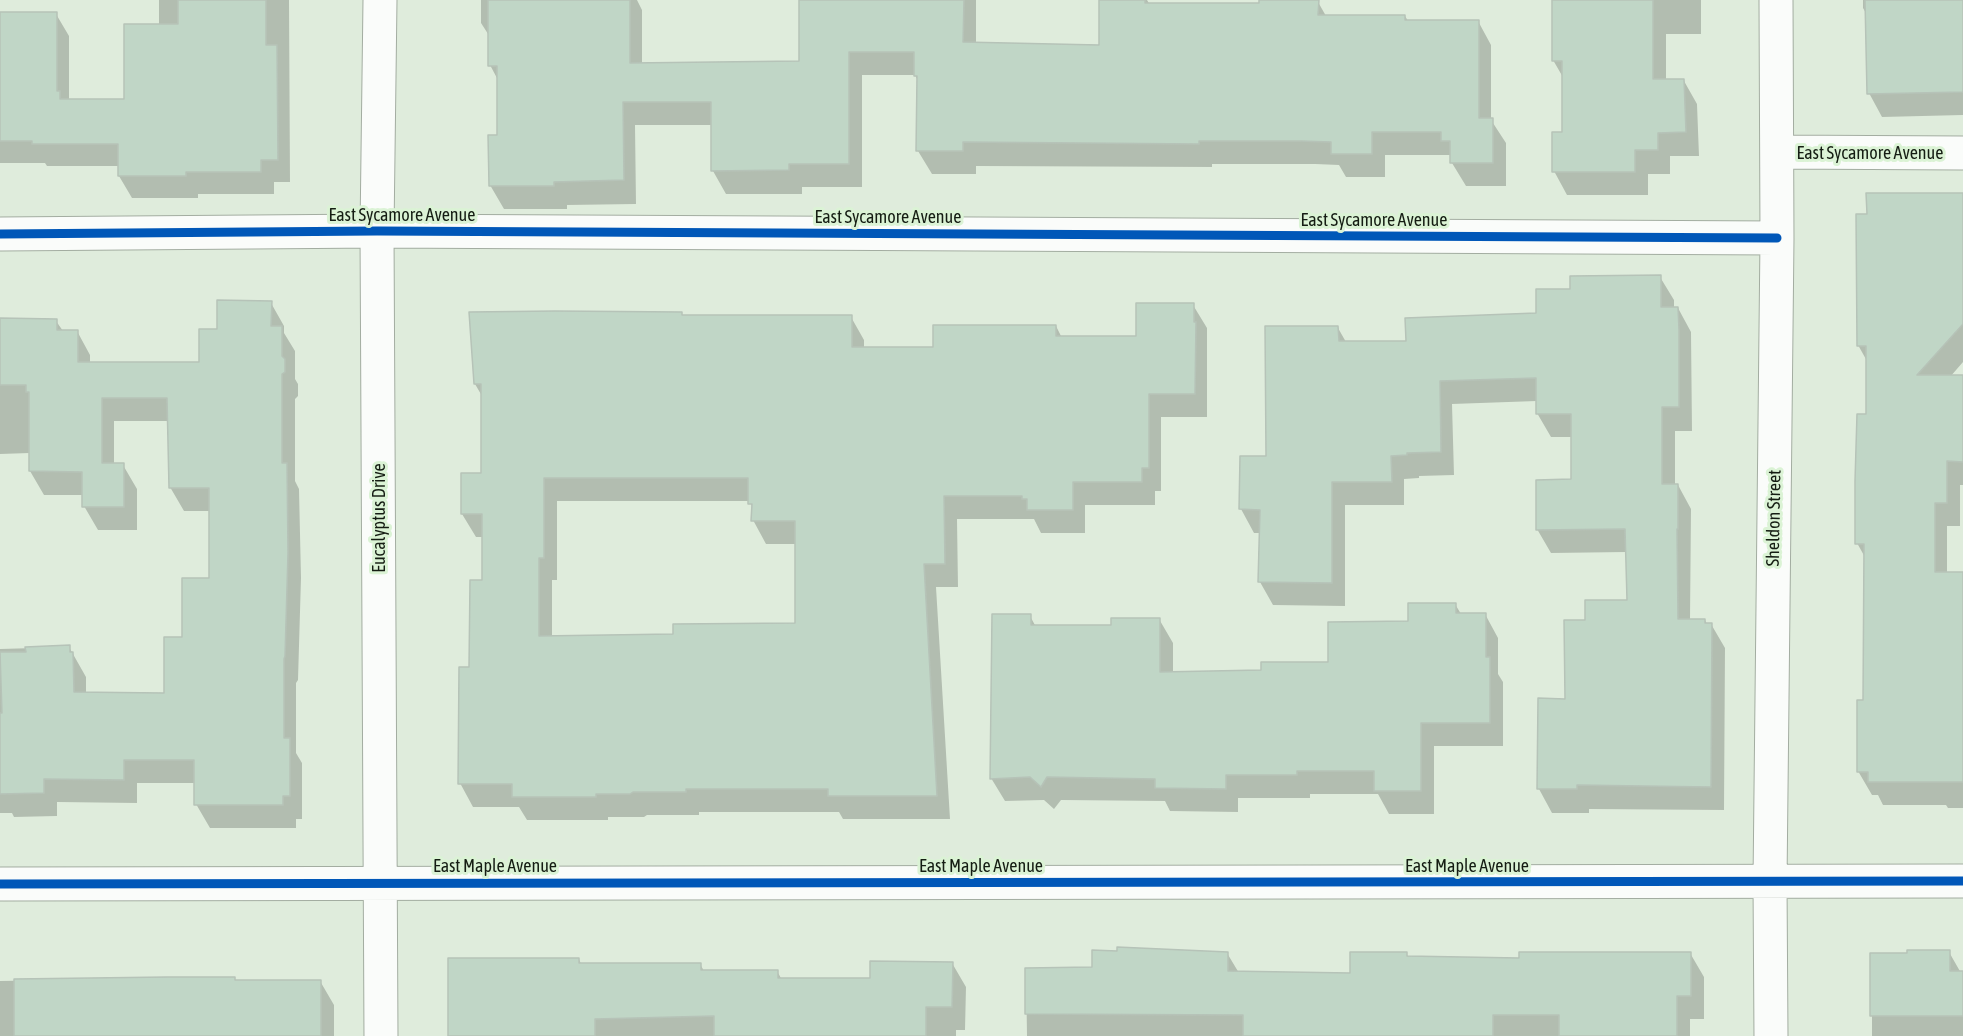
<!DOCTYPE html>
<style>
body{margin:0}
canvas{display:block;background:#dfecdc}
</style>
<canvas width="1963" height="1036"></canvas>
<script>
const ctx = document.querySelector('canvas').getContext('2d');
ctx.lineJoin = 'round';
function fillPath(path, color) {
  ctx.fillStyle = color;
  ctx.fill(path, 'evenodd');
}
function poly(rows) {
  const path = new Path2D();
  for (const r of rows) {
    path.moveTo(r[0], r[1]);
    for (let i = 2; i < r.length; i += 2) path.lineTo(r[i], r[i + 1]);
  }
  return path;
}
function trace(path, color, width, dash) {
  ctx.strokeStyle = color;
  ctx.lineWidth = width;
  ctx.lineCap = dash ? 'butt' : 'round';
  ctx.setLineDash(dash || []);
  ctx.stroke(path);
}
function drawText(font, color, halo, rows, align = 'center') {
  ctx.font = font + ' "Asap Condensed",sans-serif';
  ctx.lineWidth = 6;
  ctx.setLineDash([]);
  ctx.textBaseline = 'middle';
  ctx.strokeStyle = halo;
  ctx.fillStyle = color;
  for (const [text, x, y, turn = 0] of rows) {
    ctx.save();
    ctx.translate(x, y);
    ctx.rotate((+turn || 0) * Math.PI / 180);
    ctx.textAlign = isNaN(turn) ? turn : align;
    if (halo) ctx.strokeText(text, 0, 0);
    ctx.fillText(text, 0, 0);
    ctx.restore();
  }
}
fillPath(poly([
 [159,0,289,0,290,182,274,182,274,194,198,194,198,198,132,198,119,176,119,166,47,166,45,163,0,163,0,14,56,14,69,36,69,100,125,100,159,25],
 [481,0,637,0,642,10,642,65,801,62,801,0,976,0,976,44,1100,47,1100,0,1147,0,1150,5,1261,5,1318,2,1326,16,1405,16,1408,21,1478,21,1491,45,1491,120,1506,143,1506,186,1466,186,1452,163,1451,155,1385,155,1385,177,1346,177,1339,165,1315,164,1212,164,1212,167,976,166,976,174,932,174,918,151,918,81,915,75,862,75,862,187,802,187,802,194,726,194,713,171,713,125,635,125,636,204,567,205,567,209,504,209,490,185,498,137,498,80,490,65,490,37,481,23],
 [1553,0,1701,0,1701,34,1666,34,1666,81,1684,81,1697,104,1699,156,1670,156,1670,174,1648,174,1648,195,1567,195,1554,171,1564,133,1564,79,1553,60],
 [1863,0,1963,0,1963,115,1882,117,1869,93,1867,15,1863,8],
 [1963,194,1963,362,1950,377,1963,377,1963,485,1960,485,1960,526,1947,526,1947,573,1963,575,1963,808,1948,808,1946,805,1883,805,1878,795,1872,795,1858,771,1865,701,1866,559,1857,543,1867,415,1867,361,1858,345,1869,216],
 [1660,277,1674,300,1674,308,1678,308,1691,332,1692,431,1675,431,1675,485,1678,485,1691,509,1690,620,1705,620,1707,624,1711,624,1725,648,1724,810,1589,809,1589,813,1552,813,1539,789,1539,700,1566,700,1587,621,1628,601,1627,552,1551,553,1537,529,1572,481,1572,437,1551,437,1537,413,1537,401,1452,404,1454,475,1419,476,1419,478,1404,479,1404,505,1345,505,1345,606,1273,605,1260,582,1261,533,1254,533,1241,509,1338,328,1346,342,1407,342,1537,315,1571,290],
 [271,303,284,326,284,333,295,351,295,379,298,384,298,396,295,399,295,481,299,489,301,578,298,680,296,683,296,753,302,763,302,819,296,819,296,828,210,828,196,804,196,783,137,783,137,803,57,802,57,816,14,817,12,813,0,813,0,649,69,647,86,677,86,693,165,695,183,639,211,579,211,511,184,511,170,487,169,421,114,421,114,465,123,465,137,489,137,530,98,530,84,506,84,495,44,495,30,471,30,453,0,454,0,319,45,318,47,321,56,321,63,331,77,331,90,355,90,364,200,364,218,331],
 [1193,305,1207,328,1207,417,1161,417,1161,491,1155,491,1155,505,1085,505,1085,533,1041,533,1034,519,957,519,958,587,936,587,950,819,843,819,839,812,699,812,699,815,647,815,644,817,608,817,608,820,527,820,519,807,473,807,460,783,471,668,484,582,484,537,476,537,462,514,462,475,483,475,482,396,475,384,683,317,851,317,864,340,864,349,934,349,1056,326,1062,338,1138,338],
 [557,501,750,501,753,509,753,520,766,544,796,544,796,624,675,636,552,637,552,580,557,580],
 [1455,604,1461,614,1485,614,1498,638,1498,674,1503,682,1503,746,1434,746,1434,814,1389,814,1378,794,1310,794,1310,798,1238,798,1238,812,1170,811,1165,801,1061,800,1054,809,1044,800,1005,801,991,778,1030,616,1036,627,1112,627,1159,619,1173,643,1173,673,1263,672,1330,664,1409,622],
 [1949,952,1961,973,1963,973,1963,1036,1872,1036,1872,955],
 [1227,953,1239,973,1351,975,1406,954,1409,958,1521,959,1690,953,1704,977,1704,1019,1690,1019,1690,1036,1027,1036,1026,970,1093,969],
 [579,959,581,964,700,964,704,971,777,971,782,980,872,980,952,963,966,987,965,1030,956,1030,956,1036,450,1036],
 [167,978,235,981,320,981,334,1005,334,1036,0,1036,0,981]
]), '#0003');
const building = poly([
 [178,0,266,0,266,45,277,45,278,160,261,160,261,172,186,172,186,176,118,176,118,144,32,144,32,141,0,141,0,12,57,12,57,91,60,91,60,99,124,99,124,24,178,24,178,0],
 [488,0,630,0,630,63,799,61,799,0,964,0,963,42,1099,45,1099,0,1145,0,1145,3,1259,3,1259,0,1319,0,1318,15,1405,15,1405,20,1479,20,1479,118,1493,118,1493,163,1450,163,1450,141,1441,141,1441,132,1372,132,1372,154,1331,154,1331,142,1301,141,1199,141,1199,144,963,142,963,151,916,151,917,76,914,76,914,52,849,52,849,164,789,164,789,170,711,171,711,102,623,102,624,180,554,182,554,186,489,186,488,135,497,135,497,66,488,66,488,0],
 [1552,0,1653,0,1653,79,1684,79,1686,132,1658,133,1658,150,1635,150,1635,172,1552,172,1552,132,1562,132,1562,61,1552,61,1552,0],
 [1865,0,1963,0,1963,92,1867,94,1865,0],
 [1866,193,1963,193,1963,324,1917,375,1963,375,1963,462,1947,461,1947,503,1935,503,1935,572,1963,572,1963,782,1868,782,1868,772,1857,772,1857,700,1863,700,1864,544,1855,544,1855,481,1857,414,1866,414,1866,346,1857,346,1856,214,1867,214,1866,193],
 [1661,275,1661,307,1678,307,1679,330,1679,407,1662,407,1662,484,1678,484,1678,529,1677,529,1678,619,1705,619,1705,623,1712,623,1711,787,1577,785,1577,789,1537,789,1538,698,1565,699,1564,620,1585,620,1585,600,1627,600,1625,529,1536,530,1536,480,1571,479,1571,414,1536,414,1536,378,1440,381,1441,452,1407,453,1407,455,1391,456,1392,482,1332,482,1332,583,1258,582,1260,510,1239,509,1240,456,1266,456,1265,326,1338,326,1339,341,1406,341,1405,318,1536,313,1536,289,1570,289,1570,276,1661,275],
 [217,300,272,301,271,326,282,326,282,356,285,359,285,372,282,374,282,463,287,463,288,553,285,656,284,659,284,738,290,738,290,796,283,796,283,805,194,805,194,760,124,760,124,780,44,779,44,793,0,794,0,713,2,713,0,652,26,652,25,647,70,645,70,652,73,652,74,692,164,693,164,637,182,637,182,578,209,578,209,488,169,488,167,398,102,398,102,463,124,463,124,507,82,507,82,472,29,471,29,392,26,392,26,385,0,385,0,318,57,319,57,330,78,330,78,362,199,362,199,329,217,329,217,300],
 [1136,303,1194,303,1194,322,1196,322,1195,394,1149,394,1149,468,1142,468,1142,482,1073,482,1073,510,1027,510,1027,499,1022,499,1022,496,944,496,945,564,924,564,937,796,828,796,828,789,686,789,686,792,633,792,630,794,596,794,596,797,512,797,512,784,458,784,459,667,469,667,470,580,482,580,482,514,461,514,461,473,481,473,481,384,474,384,469,312,555,311,682,312,682,315,852,315,852,347,933,347,933,325,1056,325,1056,336,1136,336,1136,303],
 [544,478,748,478,748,504,752,504,751,521,795,521,795,623,673,624,673,634,539,636,539,558,544,558,544,478],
 [1408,603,1456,603,1456,613,1486,613,1486,657,1490,657,1490,723,1421,723,1421,791,1374,791,1374,771,1297,771,1297,775,1226,775,1226,789,1155,788,1155,779,1047,777,1041,787,1030,777,990,779,992,614,1031,614,1031,625,1111,625,1111,618,1160,618,1160,672,1261,670,1261,662,1328,662,1328,622,1408,621,1408,603],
 [1117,947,1228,952,1228,971,1350,973,1350,952,1407,952,1407,956,1519,958,1519,952,1691,952,1691,996,1677,996,1677,1036,1559,1036,1559,1015,1493,1015,1493,1036,1243,1036,1243,1015,1025,1014,1025,968,1092,967,1092,950,1117,951,1117,947],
 [1907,950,1950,950,1950,971,1963,971,1963,1016,1870,1016,1870,953,1907,953,1907,950],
 [448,958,579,958,579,963,701,963,701,970,778,970,778,978,870,978,870,961,953,962,952,1007,926,1007,926,1036,714,1036,714,1016,595,1019,595,1036,448,1036,448,958],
 [167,977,235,977,235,980,321,980,321,1036,14,1036,14,979,167,977]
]);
fillPath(building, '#c0d6c6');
trace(building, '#b6c3b8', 1.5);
const minor = poly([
 [380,0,377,231,381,1036],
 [1777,152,1963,153],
 [0,234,377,231,1777,238],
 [0,884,1963,881],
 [1771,1036,1770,882,1777,238,1776,0]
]);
trace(minor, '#a3ada1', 35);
trace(minor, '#fafcfa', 33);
trace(poly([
 [0,234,377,231,1777,238],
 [0,884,1963,881]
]), '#0057b8', 9);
drawText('18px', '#151d13', '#dbf3d5', [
 ["East Sycamore Avenue",1870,153],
 ["East Sycamore Avenue",402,215],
 ["East Sycamore Avenue",888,217],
 ["East Sycamore Avenue",1374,220],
 ["Eucalyptus Drive",379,518,-90],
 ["Sheldon Street",1774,518,-89],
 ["East Maple Avenue",495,866],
 ["East Maple Avenue",981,866],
 ["East Maple Avenue",1467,866]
]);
</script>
